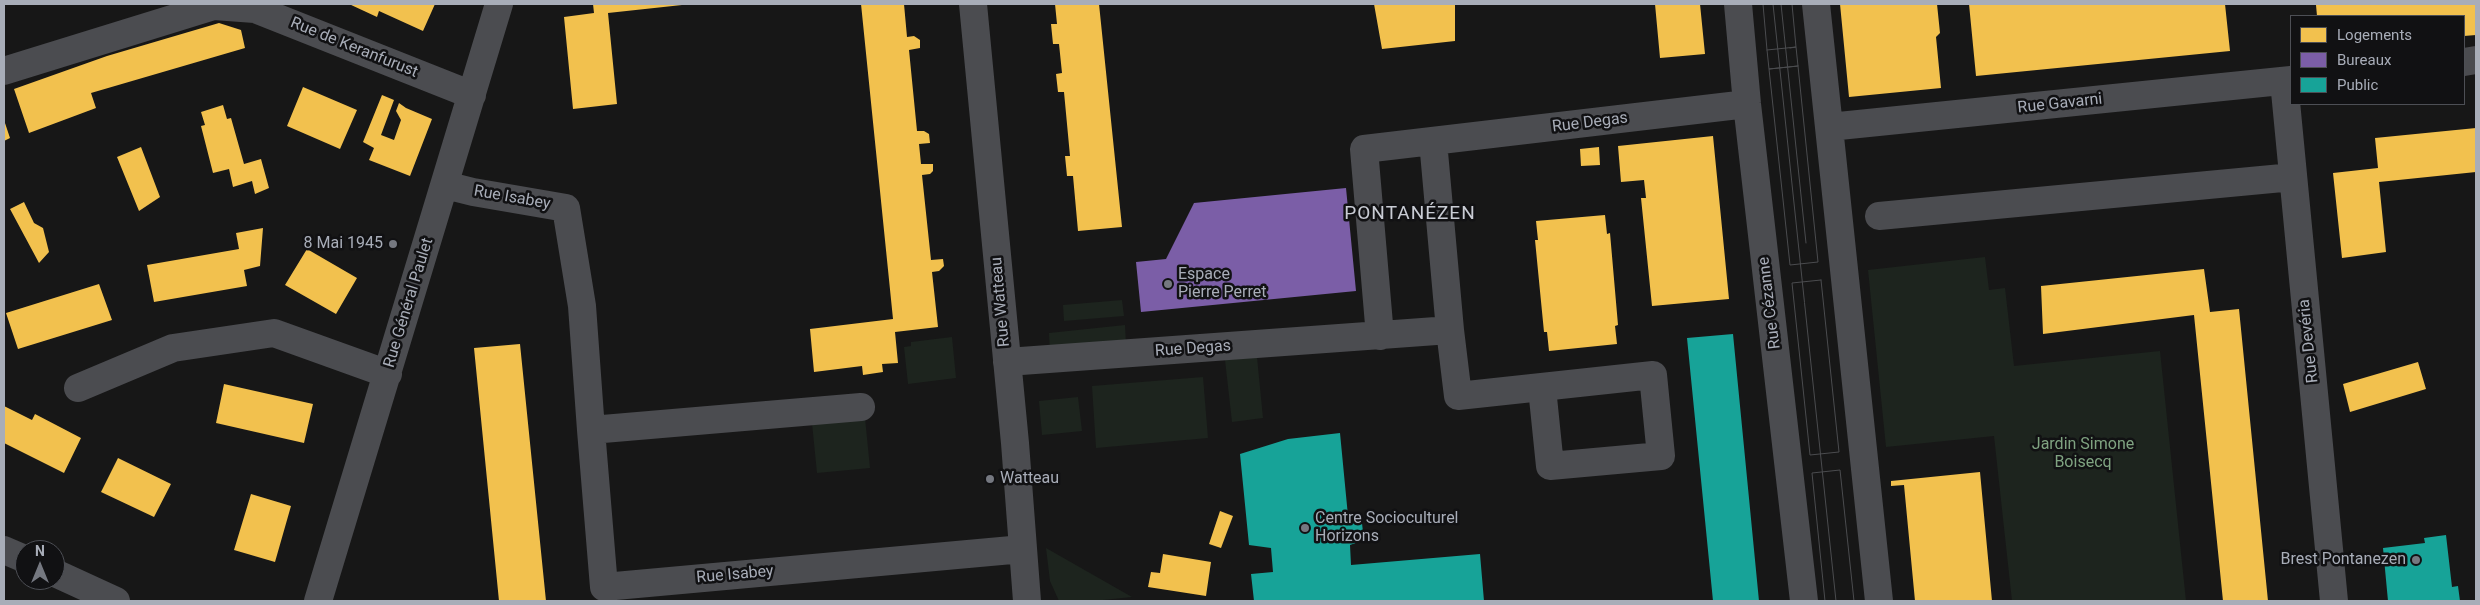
<!DOCTYPE html>
<meta charset="utf-8">
<style>
body{margin:0}
#map{position:relative;width:2480px;height:605px;overflow:hidden;background:#171717;font-family:Roboto,sans-serif}
canvas{display:block}
.frame{position:absolute;inset:0;border:5px solid #a8adb8;pointer-events:none}
.legend{position:absolute;left:2290px;top:15px;width:175px;height:90px;box-sizing:border-box;background:#111113;border:1px solid #4d4f55;margin:0;padding:6px 9px;list-style:none;font-size:15px;color:#a8adb8}
.legend li{display:flex;align-items:center;gap:10px;height:25px}
.legend b{width:25px;border:1px solid #4d4f55}
.north{position:absolute;left:15px;top:540px;width:50px;height:50px;box-sizing:border-box;background:#111113;border:1px solid #4d4f55;border-radius:50%;rotate:0deg;font-size:14px;font-weight:700;line-height:20px;text-align:center;color:#a8adb8}
.north::after{content:'';display:block;margin:auto;width:18px;height:22px;background:#757880;clip-path:polygon(50% 0,100% 100%,50% 72%,0 100%)}
</style>
<div id="map">
<canvas width="2480" height="605"></canvas>
<div class="frame"></div>
<ul class="legend">
<li><b style="height:14px;background:#f2c14e"></b>Logements</li>
<li><b style="height:14px;background:#7b5ea7"></b>Bureaux</li>
<li><b style="height:14px;background:#17a398"></b>Public</li>
</ul>
<div class="north">N</div>
</div>
<script>
const ctx = document.querySelector('canvas').getContext('2d');
ctx.lineJoin = 'round';
function fillPath(path, color) {
  ctx.fillStyle = color;
  ctx.fill(path, 'evenodd');
}
function poly(rows) {
  const path = new Path2D();
  for (const r of rows) {
    path.moveTo(r[0], r[1]);
    for (let i = 2; i < r.length; i += 2) path.lineTo(r[i], r[i + 1]);
  }
  return path;
}
function trace(path, color, width, dash) {
  ctx.strokeStyle = color;
  ctx.lineWidth = width;
  ctx.lineCap = dash ? 'butt' : 'round';
  ctx.setLineDash(dash || []);
  ctx.stroke(path);
}
function drawText(font, color, halo, rows, align = 'center') {
  ctx.font = font + ' Roboto,sans-serif';
  ctx.lineWidth = 5;
  ctx.setLineDash([]);
  ctx.textBaseline = 'middle';
  ctx.strokeStyle = halo;
  ctx.fillStyle = color;
  for (const [text, x, y, turn = 0] of rows) {
    ctx.save();
    ctx.translate(x, y);
    ctx.rotate((+turn || 0) * Math.PI / 180);
    ctx.textAlign = isNaN(turn) ? turn : align;
    if (halo) ctx.strokeText(text, 0, 0);
    ctx.fillText(text, 0, 0);
    ctx.restore();
  }
}
fillPath(poly([
 [1985,257,1989,290,2005,288,2014,366,2160,351,2186,601,2012,601,1994,436,1886,447,1868,270],
 [1122,300,1124,316,1064,321,1063,305],
 [1125,325,1126,344,1050,351,1049,333],
 [952,337,956,378,908,384,904,347,911,346,911,342],
 [1257,357,1263,418,1232,422,1225,360],
 [1203,377,1208,438,1096,448,1092,386],
 [1078,397,1082,431,1042,435,1039,401],
 [865,418,870,468,817,473,812,423],
 [1046,548,1132,597,1093,601,1059,601,1050,581]
]), '#1d241e');
fillPath(poly([
 [349,4,435,4,423,31,379,11,377,17],
 [593,4,682,5,608,13,617,104,573,109,564,17,594,13],
 [861,4,904,4,907,37,914,36,920,40,920,48,909,50,917,131,924,131,929,134,930,143,919,144,921,164,933,164,933,171,930,174,922,175,931,260,943,259,944,266,939,271,932,272,938,327,895,332,898,363,882,364,883,372,863,375,862,366,814,372,810,329,893,319],
 [1055,4,1099,4,1122,227,1078,231,1073,176,1067,176,1065,156,1070,156,1064,92,1058,92,1056,74,1062,73,1059,44,1053,44,1051,24,1057,24],
 [1374,4,1455,4,1455,41,1382,49],
 [1655,4,1700,4,1705,54,1660,58],
 [1840,4,1937,4,1940,33,1936,37,1941,88,1849,97],
 [1969,4,2225,4,2230,51,1976,76],
 [2476,4,2476,35,2464,36,2464,16,2317,16,2316,5],
 [219,23,241,30,245,48,91,93,96,108,29,133,14,89,107,56],
 [303,87,357,110,340,149,287,126],
 [382,95,394,100,381,135,394,140,401,120,396,111,399,103,406,108,432,119,410,176,369,160,374,148,363,142],
 [223,105,227,119,231,118,244,164,261,159,269,188,255,194,252,181,233,187,229,169,213,173,201,126,205,125,201,112],
 [4,120,10,138,4,141],
 [2476,128,2476,172,2379,182,2386,252,2342,258,2333,173,2378,168,2375,138],
 [1713,136,1729,299,1652,306,1641,198,1646,198,1644,180,1621,182,1618,146],
 [141,147,160,197,139,211,117,157],
 [1599,147,1600,165,1581,166,1580,149],
 [24,202,34,223,43,228,49,252,39,263,10,209],
 [1605,215,1607,234,1610,233,1618,325,1615,326,1617,344,1549,351,1547,332,1544,332,1535,240,1538,240,1536,221],
 [263,228,260,266,244,270,247,286,154,302,147,265,239,249,236,233],
 [307,249,357,278,336,314,285,285],
 [2204,269,2210,312,2239,309,2268,601,2223,601,2194,315,2043,334,2041,286],
 [99,284,112,320,18,349,6,313],
 [520,344,546,601,499,601,474,348],
 [2418,362,2426,389,2350,412,2343,384],
 [224,384,313,404,304,443,216,423],
 [4,406,32,420,35,414,81,438,64,473,4,443],
 [118,458,171,484,154,517,101,492],
 [1980,472,1992,601,1915,601,1904,485,1891,486,1891,481],
 [251,494,291,506,275,562,234,550],
 [1220,511,1233,516,1221,548,1209,544],
 [1163,554,1211,562,1206,596,1148,587,1151,572,1160,573]
]), '#f2c14e');
fillPath(poly([
 [1346,188,1356,291,1141,312,1136,262,1166,259,1194,203]
]), '#7b5ea7');
fillPath(poly([
 [1733,334,1759,601,1713,601,1687,338],
 [1340,433,1348,516,1361,515,1364,540,1350,545,1351,565,1480,554,1484,601,1254,601,1251,574,1273,572,1271,548,1249,545,1240,454,1288,439],
 [2446,535,2452,587,2458,586,2460,601,2388,601,2383,548,2425,543,2424,538]
]), '#17a398');
trace(poly([
 [973,4,1015,443,1027,601],
 [1738,4,1747,104,1804,601],
 [1816,4,1879,601],
 [2464,62,2476,60],
 [4,71,214,6,255,9,472,95],
 [2284,81,2334,601],
 [1829,127,2291,80],
 [445,185,473,192,566,208,582,306,591,430,861,407],
 [1879,216,2293,177],
 [1450,330,1458,396,1653,375,1661,456,1550,466,1542,388],
 [1380,336,1364,149,1747,104],
 [1007,362,1450,330,1433,141],
 [78,388,173,348,274,333,388,374],
 [591,430,604,587,1023,549],
 [4,550,25,559],
 [55,573,116,601],
 [318,601,499,4]
]), '#4b4c50', 28);
trace(poly([
 [1763,4,1767,50,1769,69,1798,66,1796,47,1767,50],
 [1773,4,1836,601],
 [1781,4,1806,243],
 [1790,48,1796,47,1792,4],
 [1798,66,1818,262,1790,265,1769,69,1798,66],
 [1821,280,1839,452,1810,455,1792,283,1821,280],
 [1825,601,1812,473,1840,470,1854,601]
]), '#4b4c4f', 1);
for (const [x, y, r, color] of [
 [393,244,5,"#757880"],
 [1168,284,5,"#757880"],
 [990,479,5,"#757880"],
 [1305,528,5,"#757880"],
 [2416,560,5,"#757880"]
]) {
  const dot = new Path2D();
  dot.arc(x, y, r, 0, 2 * Math.PI);
  ctx.fillStyle = color;
  ctx.fill(dot);
  trace(dot, '#111113', 2);
}
drawText('16px', '#a8adb8', '#111113', [
 ["Rue de Keranfurust",354,48,22],
 ["Rue Gavarni",2060,104,-6],
 ["Rue Degas",1590,123,-7],
 ["Rue Isabey",512,198,10],
 ["Rue Watteau",1001,302,-95],
 ["Rue Général Paulet",409,303,-73],
 ["Rue Cézanne",1770,303,-97],
 ["Rue Devéria",2309,341,-96],
 ["Rue Degas",1193,349,-4],
 ["Rue Isabey",735,575,-5]
]);
drawText('16px', '#a8adb8', '#111113', [
 ["8 Mai 1945",383,244,"right"],
 ["Espace",1178,275],
 ["Pierre Perret",1178,293],
 ["Watteau",1000,479],
 ["Centre Socioculturel",1315,519],
 ["Horizons",1315,537],
 ["Brest Pontanezen",2406,560,"right"]
], 'left');
drawText('16px', '#7fa381', '#111113', [
 ["Jardin Simone",2083,445],
 ["Boisecq",2083,463]
]);
ctx.letterSpacing = '1px';
drawText('19px', '#c9ccd4', '#111113', [
 ["PONTANÉZEN",1410,214]
]);
ctx.letterSpacing = '0px';
</script>
